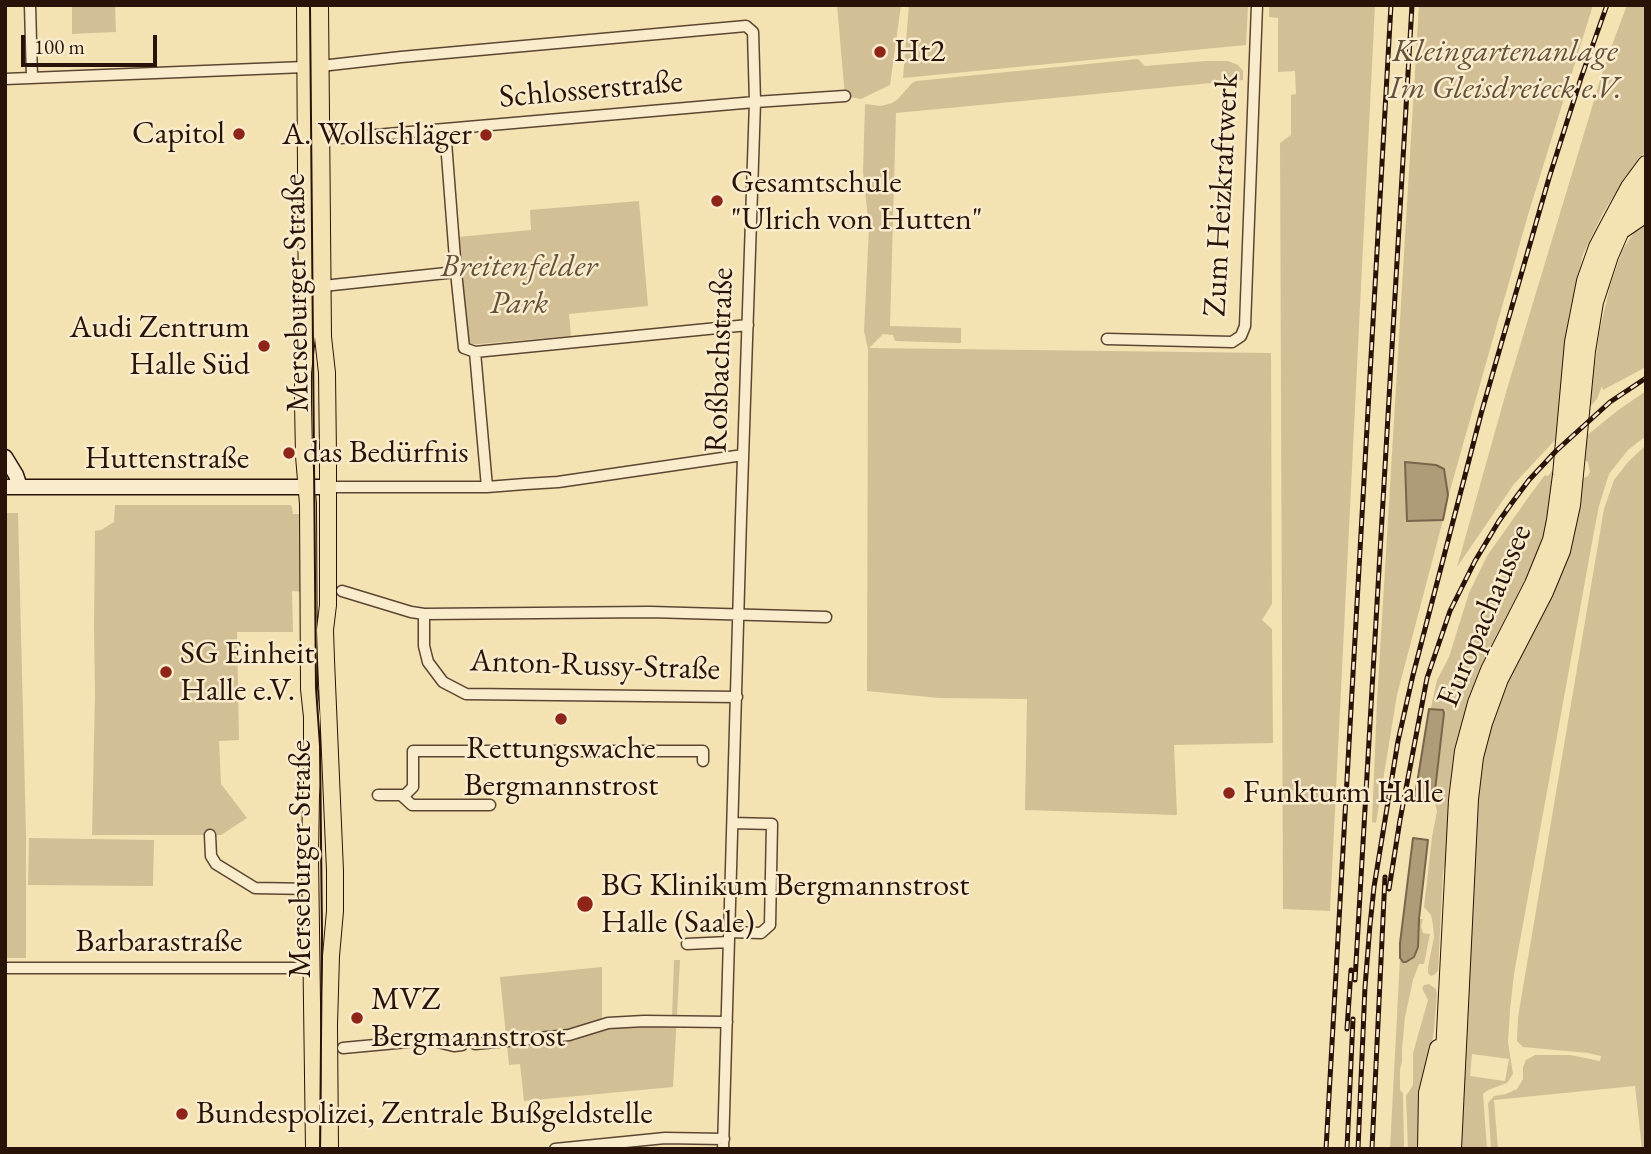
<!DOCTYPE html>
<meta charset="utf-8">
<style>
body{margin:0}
#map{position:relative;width:1651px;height:1154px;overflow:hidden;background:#f5e2b2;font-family:"EB Garamond",serif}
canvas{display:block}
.frame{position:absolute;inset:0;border:7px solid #291207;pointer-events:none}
.scale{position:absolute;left:21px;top:35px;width:136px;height:32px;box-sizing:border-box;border:4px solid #291207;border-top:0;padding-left:9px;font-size:21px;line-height:24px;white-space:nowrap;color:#291207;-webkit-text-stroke:5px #f8eccd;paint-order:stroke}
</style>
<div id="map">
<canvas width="1651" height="1154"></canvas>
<div class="frame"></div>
<div class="scale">100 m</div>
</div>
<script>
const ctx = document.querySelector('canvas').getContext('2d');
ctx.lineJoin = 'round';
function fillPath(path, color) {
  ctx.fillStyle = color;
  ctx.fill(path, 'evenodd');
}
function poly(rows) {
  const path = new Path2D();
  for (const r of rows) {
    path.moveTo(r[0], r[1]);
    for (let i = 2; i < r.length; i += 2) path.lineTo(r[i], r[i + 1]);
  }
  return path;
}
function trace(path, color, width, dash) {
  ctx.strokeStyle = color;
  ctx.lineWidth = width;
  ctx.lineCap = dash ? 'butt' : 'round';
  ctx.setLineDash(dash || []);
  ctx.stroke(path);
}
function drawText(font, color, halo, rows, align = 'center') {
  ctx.font = font + ' "EB Garamond",serif';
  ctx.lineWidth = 5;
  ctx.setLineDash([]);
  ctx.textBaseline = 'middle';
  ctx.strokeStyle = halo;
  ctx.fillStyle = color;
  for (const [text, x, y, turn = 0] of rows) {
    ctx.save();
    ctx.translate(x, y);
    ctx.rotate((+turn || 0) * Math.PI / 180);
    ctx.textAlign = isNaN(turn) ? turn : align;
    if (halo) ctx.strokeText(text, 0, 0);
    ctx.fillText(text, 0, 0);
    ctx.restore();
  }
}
fillPath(poly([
 [72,5,115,5,116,32,72,34],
 [837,5,901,5,890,85,861,99,845,96],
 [909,5,1248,5,1246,45,903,78],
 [1269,5,1375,5,1330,911,1283,909,1280,143,1291,135,1291,95,1296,94,1295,71,1278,72,1278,18,1269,17],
 [1419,5,1593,5,1528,215,1449,494,1448,495,1444,469,1407,520,1443,520,1397,695,1376,823,1372,822,1377,702],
 [1627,5,1646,5,1646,150,1623,181,1603,213,1583,254,1569,314,1557,438,1514,484,1457,567,1507,389,1586,127,1605,64],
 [1138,59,1145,66,1206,61,1228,61,1238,65,1243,71,1243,80,896,113,890,326,961,328,961,343,895,341,893,335,883,334,869,348,1271,353,1272,604,1262,620,1272,629,1273,743,1174,745,1177,815,1025,810,1027,699,939,698,867,691,868,349,864,331,869,228,863,172,865,104,881,106,892,103,898,99,912,83,916,81],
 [639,201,648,306,569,314,571,336,467,345,458,237,531,230,530,210],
 [1646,219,1646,367,1603,390,1602,386,1597,399,1588,409,1600,329,1610,286,1622,251,1636,229],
 [1646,391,1646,436,1628,450,1609,474,1599,506,1593,537,1514,974,1510,1010,1508,1042,1513,1074,1507,1083,1488,1090,1483,1094,1487,1149,1461,1149,1464,1090,1462,1074,1479,778,1488,730,1582,479,1588,476,1590,472,1588,462,1584,460,1585,437,1617,411],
 [1472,1054,1509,1059,1505,1081,1470,1076],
 [1646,445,1646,1149,1642,1149,1635,1086,1494,1100,1498,1149,1491,1149,1488,1103,1494,1096,1506,1094,1517,1089,1523,1079,1523,1067,1526,1060,1535,1055,1570,1055,1600,1061,1601,1056,1588,1053,1523,1047,1517,1041,1518,1017,1604,509,1614,480,1628,462],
 [1559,462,1547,537,1448,851,1443,873,1438,971,1434,975,1431,976,1428,973,1428,967,1434,937,1433,925,1431,915,1424,907,1432,837,1437,811,1434,799,1444,713,1443,710,1429,709,1431,707,1437,680,1449,657,1469,593,1487,556,1530,495,1545,475,1548,476],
 [115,505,290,505,292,507,293,514,303,514,305,592,292,591,293,632,237,632,239,740,219,741,221,784,247,818,221,835,92,835,95,694,94,627,95,531,101,530,114,522],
 [5,513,18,513,26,835,26,958,5,958],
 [29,838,154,840,153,886,28,885],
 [1419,919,1423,919,1421,926,1423,933,1430,934,1424,964,1419,964,1413,980,1405,1017,1402,1050,1402,1062,1400,1069,1400,1090,1403,1093,1404,1149,1390,1149,1400,958,1403,961,1418,947],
 [674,960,680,960,673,1087,524,1101,520,1064,509,1065,500,977,602,967,602,1019,636,1015,672,1016],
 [1429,984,1436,989,1437,994,1434,1031,1427,1071,1422,1149,1408,1149,1406,1096,1413,1085,1413,1053,1428,1000,1422,988,1424,985]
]), '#d2bf95');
const water = poly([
 [1405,462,1436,465,1444,469,1448,495,1443,520,1407,521,1405,462],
 [1429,709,1443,710,1444,713,1434,799,1432,802,1417,801,1415,796,1429,709],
 [1413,838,1428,840,1419,919,1418,947,1414,957,1406,962,1403,962,1400,958,1400,943,1413,838]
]);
fillPath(water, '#b09b78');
trace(water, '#7a644b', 2);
const street = poly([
 [30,5,32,78],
 [321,66,401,57,746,26,753,32,755,102,741,518,723,1149],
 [5,79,305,67],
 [445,129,456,272,464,348,475,352,487,487],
 [341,138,755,102,845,96],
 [323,286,456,272],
 [1107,339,1232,342,1241,336,1245,326,1257,5],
 [475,352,748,325],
 [328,487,487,487,525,484,558,482,743,455],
 [342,591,411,612,424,614,650,612,826,617],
 [424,614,424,646,428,662,443,682,466,694,737,697],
 [378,795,405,795,413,787,413,751,703,751,703,761],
 [401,795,412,805,490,805],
 [210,835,211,856,216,864,255,888,311,889],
 [729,932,761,933,770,925,772,824,733,823],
 [687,944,729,942],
 [5,968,312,968],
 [475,1044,569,1035,608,1023,644,1021,727,1022],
 [343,1048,429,1040,454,1046,462,1045],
 [555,1149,665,1138,724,1139]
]);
const secondary = poly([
 [5,457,16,475,20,487],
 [5,487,328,487]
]);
const primary = poly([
 [305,5,307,336,303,373,303,402,304,456,308,504,309,689,312,717,312,785,311,795,310,856,314,1149],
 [320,5,323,337,327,373,328,456,328,605,325,630,326,660,335,871,335,911,331,956,329,1025,330,1149],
 [1624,229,1646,214],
 [1426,1149,1427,1093,1438,1048],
 [1439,1149,1457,800,1463,751,1476,703,1489,670,1533,584,1551,540,1555,520,1561,475,1573,342,1585,281,1597,247,1608,226,1629,187,1646,164],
 [1453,1149,1470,799,1475,757,1484,723,1500,679,1545,592,1562,551,1572,505,1587,351,1595,302,1610,256,1620,233,1646,188]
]);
trace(street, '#5c4632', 13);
trace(secondary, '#291207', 17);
trace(primary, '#291207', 18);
trace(street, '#f8eccd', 10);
trace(secondary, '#f8eccd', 14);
trace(primary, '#f5e2b2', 16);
trace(poly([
 [310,5,316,688,320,746,322,933,320,1149]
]), '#291207', 2);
const rail = poly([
 [1389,889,1400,820,1427,678,1450,611,1475,561,1499,521,1514,500,1529,480,1556,451,1610,402,1646,378],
 [1355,980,1412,5],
 [1347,1029,1351,970],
 [1326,1149,1391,5],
 [1347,1149,1353,1019],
 [1358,1149,1365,987,1370,925,1374,887,1398,741,1413,675,1481,414,1549,178,1581,78,1607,5],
 [1372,1149,1385,877]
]);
trace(rail, '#291207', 5);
trace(rail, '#f8eccd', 2.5, [8]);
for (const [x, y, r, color] of [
 [880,52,7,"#8f2418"],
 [239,134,7,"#8f2418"],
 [486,135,7,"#8f2418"],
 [717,201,7,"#8f2418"],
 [264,346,7,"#8f2418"],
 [289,453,7,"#8f2418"],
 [166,672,7,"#8f2418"],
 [561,719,7,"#8f2418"],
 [1229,793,7,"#8f2418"],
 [585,904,9,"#8f2418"],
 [357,1018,7,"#8f2418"],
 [182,1114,7,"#8f2418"]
]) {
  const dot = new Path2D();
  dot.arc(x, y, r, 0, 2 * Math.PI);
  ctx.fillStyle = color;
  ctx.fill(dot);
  trace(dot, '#f8eccd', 2.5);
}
drawText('32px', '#291207', '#f8eccd', [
 ["Ht2",894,52],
 ["Capitol",225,134,"right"],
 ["A. Wollschläger",472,135,"right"],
 ["Gesamtschule",731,183],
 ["\"Ulrich von Hutten\"",731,220],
 ["Audi Zentrum",250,328,"right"],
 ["Halle Süd",250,365,"right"],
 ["das Bedürfnis",303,453],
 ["SG Einheit",180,654],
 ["Halle e.V.",180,691],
 ["Rettungswache",561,749,"center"],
 ["Bergmannstrost",561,786,"center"],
 ["Funkturm Halle",1243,793],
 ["BG Klinikum Bergmannstrost",601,886],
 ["Halle (Saale)",601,923],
 ["MVZ",371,1000],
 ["Bergmannstrost",371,1037],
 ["Bundespolizei, Zentrale Bußgeldstelle",196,1114]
], 'left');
drawText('italic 32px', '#644f39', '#f8eccd', [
 ["Kleingartenanlage",1505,52],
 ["Im Gleisdreieck e.V.",1505,89],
 ["Breitenfelder",519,267],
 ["Park",519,304]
]);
drawText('32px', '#291207', '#f8eccd', [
 ["Schlosserstraße",591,90,-5],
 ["Zum Heizkraftwerk",1222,195,-87],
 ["Merseburger Straße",297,293,-91],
 ["Roßbachstraße",720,360,-88],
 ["Huttenstraße",167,459],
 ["Europachaussee",1485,616,-67],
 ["Anton-Russy-Straße",595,666,2],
 ["Merseburger Straße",301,859,-90],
 ["Barbarastraße",159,942]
]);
</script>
